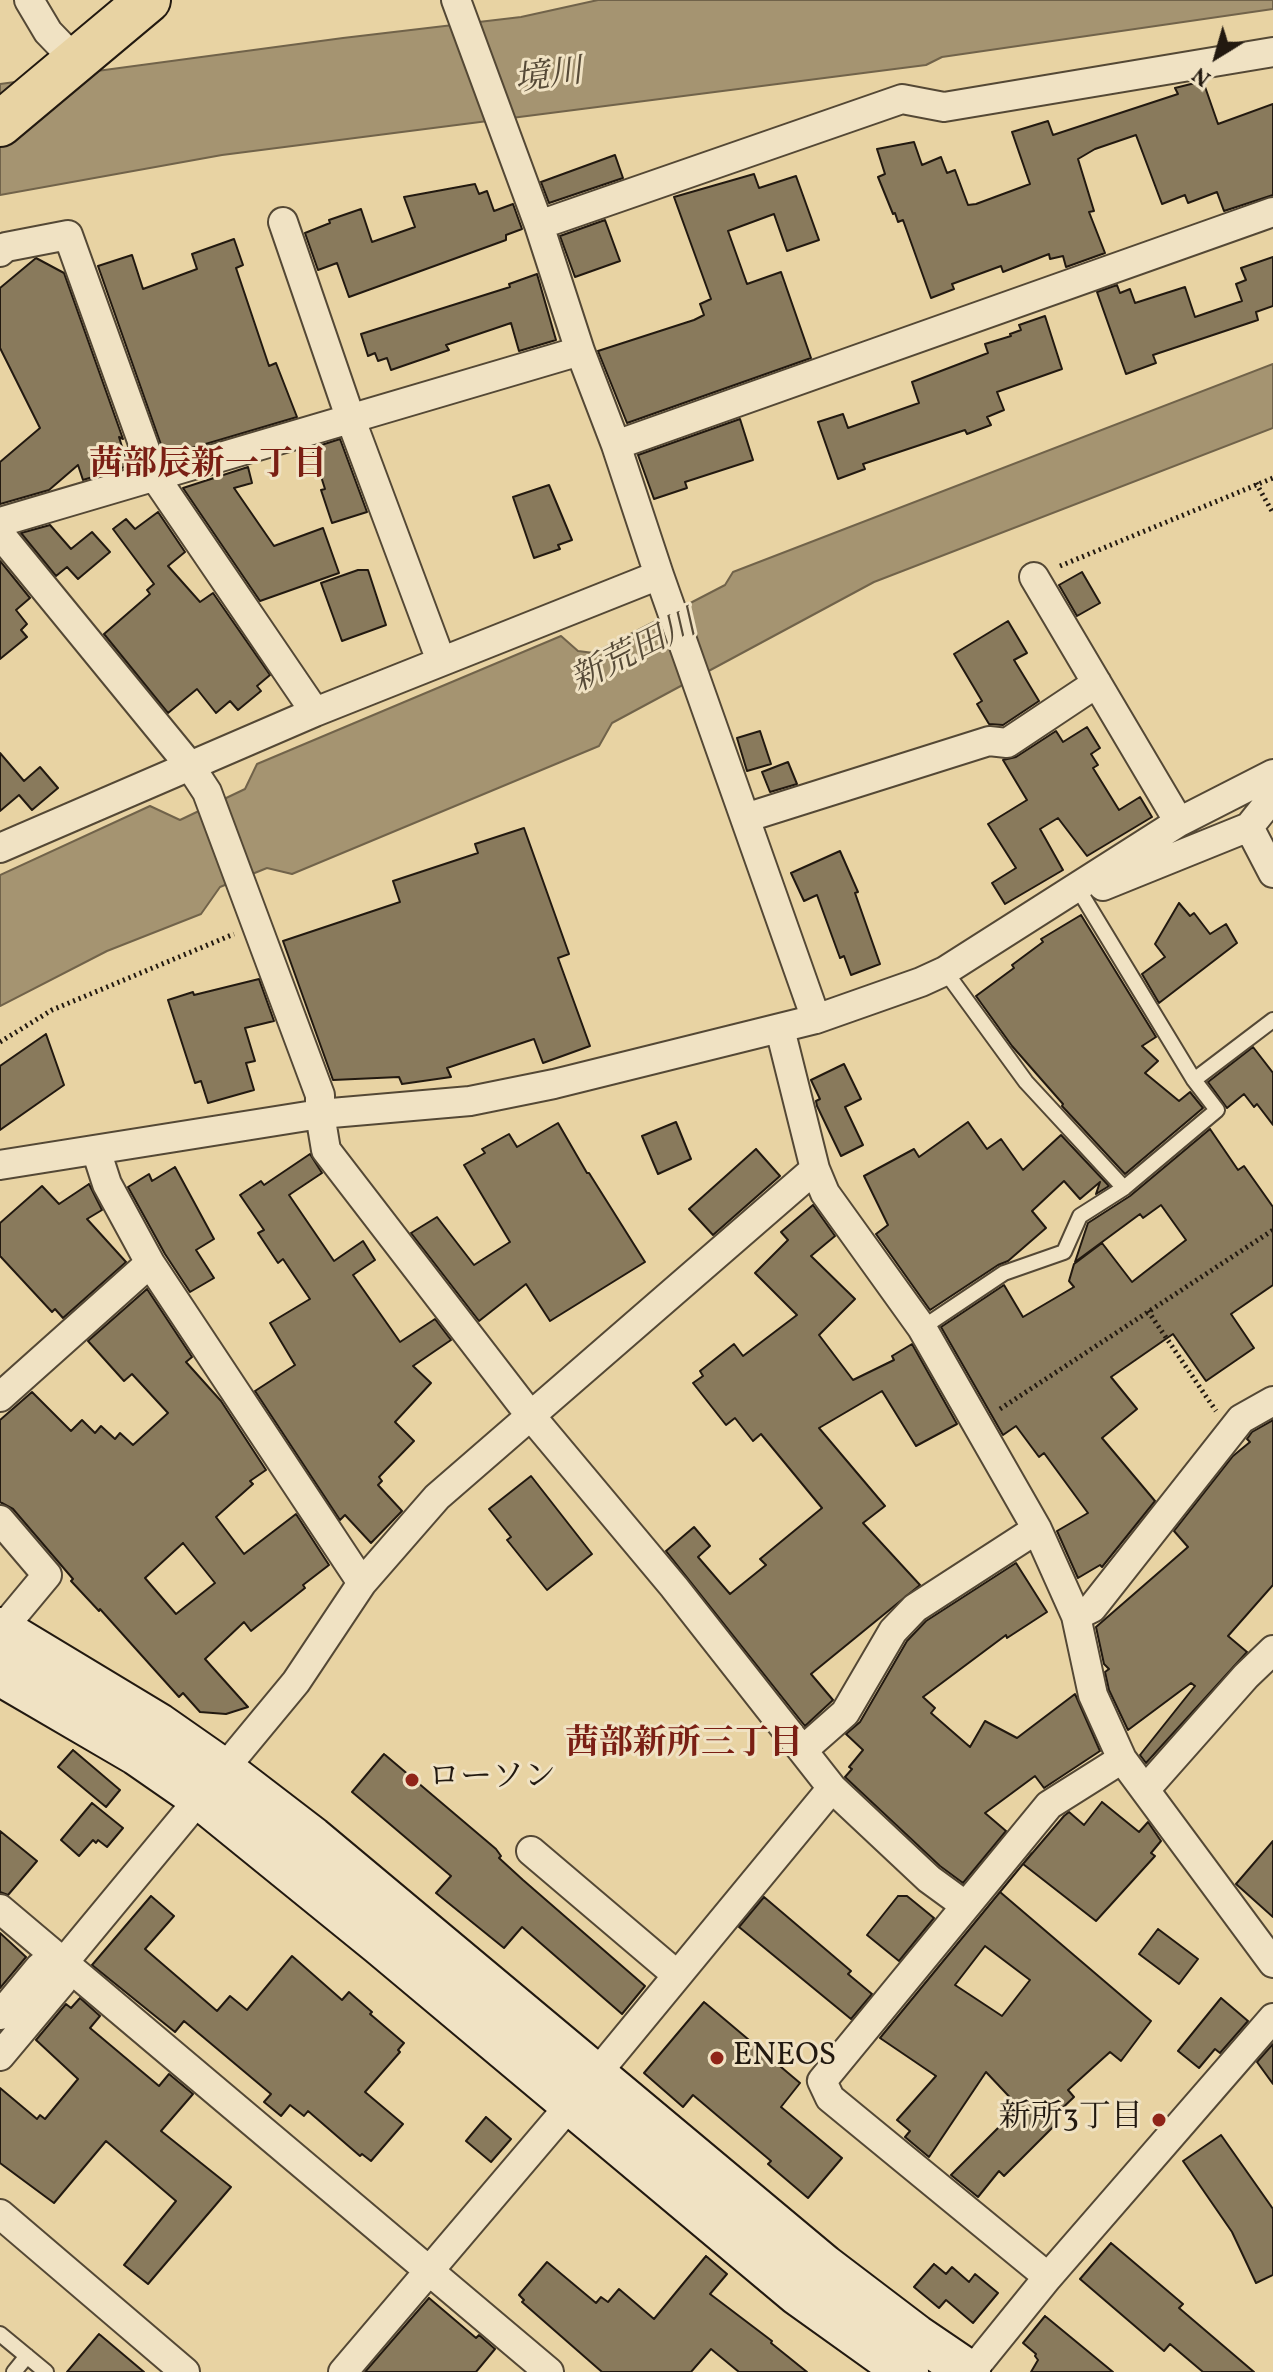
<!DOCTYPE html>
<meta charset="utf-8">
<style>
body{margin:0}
#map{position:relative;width:1273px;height:2372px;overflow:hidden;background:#e8d3a3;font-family:Vollkorn,serif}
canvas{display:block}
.north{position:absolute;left:1177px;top:16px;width:80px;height:80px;-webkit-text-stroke:6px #f0e2c3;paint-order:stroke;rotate:217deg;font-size:22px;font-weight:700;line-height:32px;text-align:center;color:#221910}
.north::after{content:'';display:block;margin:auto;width:28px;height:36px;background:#221910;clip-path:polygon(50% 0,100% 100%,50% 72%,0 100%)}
</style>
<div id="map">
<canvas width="1273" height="2372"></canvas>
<div class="north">N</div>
</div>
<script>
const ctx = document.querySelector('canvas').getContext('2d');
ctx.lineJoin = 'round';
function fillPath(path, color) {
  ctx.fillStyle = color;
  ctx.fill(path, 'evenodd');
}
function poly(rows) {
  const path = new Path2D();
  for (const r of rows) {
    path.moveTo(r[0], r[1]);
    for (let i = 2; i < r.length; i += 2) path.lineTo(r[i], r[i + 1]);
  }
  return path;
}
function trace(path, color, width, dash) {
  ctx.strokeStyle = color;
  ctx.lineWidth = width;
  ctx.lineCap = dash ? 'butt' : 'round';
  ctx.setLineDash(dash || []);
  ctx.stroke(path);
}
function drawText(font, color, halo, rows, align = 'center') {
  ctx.font = font + ' Vollkorn,"Noto Serif JP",serif';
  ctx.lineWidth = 6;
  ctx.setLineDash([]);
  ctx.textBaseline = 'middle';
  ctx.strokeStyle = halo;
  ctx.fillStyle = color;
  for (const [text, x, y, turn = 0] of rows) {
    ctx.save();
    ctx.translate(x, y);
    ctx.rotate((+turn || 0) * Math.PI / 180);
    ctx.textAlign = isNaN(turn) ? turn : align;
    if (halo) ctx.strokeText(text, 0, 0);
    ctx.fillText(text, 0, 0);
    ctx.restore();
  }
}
const water = poly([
 [598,0,1273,0,1273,9,942,57,926,65,222,155,0,195,0,84,343,38,521,17,598,0],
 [1273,364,1273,428,874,582,612,723,599,746,292,874,267,868,220,887,201,914,107,951,0,1006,0,875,150,806,180,820,245,789,257,764,561,636,578,651,594,653,725,585,733,572,1273,364]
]);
fillPath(water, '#a59471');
trace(water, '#71634a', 2);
const building = poly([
 [1203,81,1218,124,1273,104,1273,195,1224,211,1217,192,1188,203,1185,195,1162,204,1136,135,1095,149,1078,159,1094,211,1089,212,1105,253,1066,267,1063,256,1050,259,1049,254,1003,272,1001,266,952,284,954,289,931,298,903,220,898,222,895,213,893,214,878,177,885,174,877,149,914,142,922,165,941,157,947,173,955,170,968,205,976,204,1030,184,1012,132,1048,121,1053,135,1178,94,1175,88,1203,81],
 [615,155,623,178,549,203,541,182,615,155],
 [754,174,759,188,796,176,819,240,787,251,774,214,728,231,747,284,781,272,811,358,627,423,598,351,694,320,704,315,700,304,711,299,674,197,754,174],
 [475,184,479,194,487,191,494,211,513,204,522,229,506,235,506,240,349,297,337,263,318,270,305,233,330,223,329,220,361,209,372,242,415,227,404,197,475,184],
 [605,220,620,261,575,277,560,236,605,220],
 [234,239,243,265,236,268,269,366,276,363,297,417,165,456,98,266,132,255,143,289,197,269,192,254,234,239],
 [1273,257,1273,306,1256,312,1258,320,1153,355,1156,363,1126,374,1097,292,1117,285,1120,293,1130,289,1135,303,1185,287,1195,317,1242,301,1236,284,1246,280,1241,268,1273,257],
 [36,258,64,273,123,439,119,437,128,466,83,480,78,465,49,490,0,504,0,462,40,428,0,348,0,288,36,258],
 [537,274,556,340,519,351,511,323,446,345,449,350,391,370,387,358,378,361,375,353,368,356,361,334,510,287,509,284,537,274],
 [1045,316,1062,369,997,392,1004,410,987,417,991,425,967,434,965,430,863,464,865,469,838,479,818,422,843,414,848,428,919,403,912,382,988,353,985,344,1011,336,1010,334,1021,330,1019,325,1045,316],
 [740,419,753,460,685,482,687,488,654,499,638,455,740,419],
 [340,439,367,512,332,523,321,490,325,489,312,448,340,439],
 [248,467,252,483,234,488,274,546,323,528,339,573,260,601,183,488,248,467],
 [549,485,572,540,558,545,560,549,534,558,513,497,549,485],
 [158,512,185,552,168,566,200,602,213,593,270,675,257,686,261,691,238,710,230,701,216,713,197,689,168,713,104,634,150,594,147,590,154,584,113,529,126,519,135,529,158,512],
 [50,525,71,549,92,532,110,552,78,579,67,567,56,576,21,533,50,525],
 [0,561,30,598,16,610,27,624,21,630,27,637,0,659,0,561],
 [358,570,368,570,386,625,342,641,321,583,358,570],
 [1082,572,1100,603,1077,616,1059,585,1082,572],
 [1008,621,1027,653,1014,660,1039,701,1003,725,989,724,977,704,982,701,954,654,1008,621],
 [1087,727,1100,748,1091,754,1098,765,1093,768,1119,810,1140,797,1152,817,1087,856,1058,818,1040,829,1063,870,1005,904,992,883,1016,868,988,824,1027,800,1003,760,1016,757,1056,731,1063,742,1087,727],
 [760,731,771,764,747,771,737,738,760,731],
 [0,753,24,781,40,767,58,788,32,810,19,795,0,811,0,753],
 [788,762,797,784,770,792,762,772,788,762],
 [524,828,569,954,558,958,590,1046,543,1063,534,1039,447,1068,451,1077,402,1084,399,1077,333,1080,283,941,400,902,393,881,478,853,475,844,524,828],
 [840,851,858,892,855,893,880,964,851,975,844,956,840,958,817,895,804,901,791,873,840,851],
 [1179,903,1190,916,1194,913,1210,934,1226,924,1237,943,1159,1003,1142,974,1165,957,1155,944,1179,903],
 [1081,915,1156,1037,1142,1046,1158,1061,1145,1073,1179,1101,1190,1092,1203,1108,1125,1174,1062,1106,1063,1104,1012,1046,976,996,1014,968,1012,965,1043,942,1041,939,1081,915],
 [259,979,274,1021,245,1028,255,1061,246,1063,254,1090,208,1103,201,1081,195,1083,168,1000,193,992,194,995,259,979],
 [46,1034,64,1085,0,1130,0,1066,46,1034],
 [1253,1047,1273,1073,1273,1125,1257,1104,1254,1107,1244,1094,1227,1108,1208,1082,1253,1047],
 [844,1064,861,1099,845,1107,863,1145,841,1156,817,1106,816,1101,820,1099,811,1080,844,1064],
 [676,1122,691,1159,658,1174,642,1136,676,1122],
 [968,1122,987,1149,1001,1139,1023,1170,1061,1135,1109,1186,1096,1194,1100,1182,1080,1199,1064,1181,1032,1211,1046,1228,1008,1261,998,1265,930,1310,876,1234,888,1225,864,1176,914,1149,919,1157,968,1122],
 [558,1123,587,1173,589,1173,645,1262,550,1321,526,1284,479,1321,411,1233,437,1217,474,1265,510,1242,464,1165,485,1153,482,1149,509,1134,517,1147,558,1123],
 [1210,1129,1238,1170,1244,1166,1273,1207,1273,1285,1231,1314,1254,1348,1206,1381,1173,1334,1111,1377,1137,1409,1102,1438,1155,1501,1102,1567,1100,1565,1078,1578,1057,1531,1088,1513,1044,1453,1039,1457,1016,1426,1003,1435,941,1327,1004,1285,1023,1317,1074,1287,1069,1281,1074,1264,1102,1243,1132,1282,1186,1240,1161,1205,1143,1218,1140,1214,1075,1262,1088,1223,1130,1196,1210,1129],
 [756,1149,780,1176,713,1235,689,1209,756,1149],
 [310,1154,322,1173,289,1195,334,1261,363,1241,375,1260,353,1275,400,1342,435,1319,451,1340,413,1366,431,1383,395,1422,414,1441,379,1477,382,1481,378,1485,402,1511,371,1543,345,1515,340,1520,255,1391,295,1365,270,1323,310,1299,283,1259,278,1263,258,1233,264,1230,240,1195,261,1181,264,1185,310,1154],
 [175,1167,214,1239,196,1250,214,1278,190,1292,165,1254,128,1187,149,1174,152,1181,175,1167],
 [89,1184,102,1210,87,1219,126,1262,63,1318,55,1309,52,1312,0,1256,0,1223,42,1186,59,1204,89,1184],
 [813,1205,835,1236,811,1256,855,1299,819,1335,853,1380,894,1360,892,1356,912,1344,957,1424,916,1446,882,1391,819,1428,885,1506,863,1523,920,1585,811,1674,833,1700,805,1726,666,1551,694,1527,710,1546,698,1557,730,1594,766,1565,760,1559,822,1508,761,1434,753,1441,735,1418,726,1425,693,1383,703,1376,700,1371,734,1344,743,1356,797,1315,755,1273,788,1240,781,1232,813,1205],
 [147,1289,192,1357,186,1362,221,1401,266,1470,250,1481,253,1484,216,1517,244,1554,296,1514,329,1565,303,1585,305,1588,251,1631,244,1622,205,1659,248,1707,226,1714,200,1712,183,1693,179,1697,100,1609,99,1611,71,1581,73,1579,13,1509,0,1502,0,1420,32,1392,71,1431,82,1420,95,1433,101,1426,115,1439,120,1433,133,1445,168,1413,132,1374,124,1381,88,1341,147,1289],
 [183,1543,215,1583,176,1614,145,1578,183,1543],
 [1273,1420,1273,1585,1228,1636,1247,1652,1146,1763,1140,1755,1195,1686,1191,1683,1128,1730,1109,1690,1105,1672,1109,1669,1104,1664,1096,1627,1188,1547,1174,1531,1233,1456,1250,1442,1247,1439,1252,1432,1273,1420],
 [531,1476,592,1554,547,1590,507,1540,511,1537,489,1509,531,1476],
 [1016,1563,1047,1612,1007,1638,1006,1635,923,1697,935,1708,931,1713,970,1747,985,1721,1017,1738,1075,1694,1100,1751,1044,1788,1035,1776,985,1813,1006,1831,963,1883,940,1866,845,1777,852,1769,849,1767,863,1750,846,1734,860,1722,907,1641,926,1621,1016,1563],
 [73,1750,120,1790,106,1807,58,1767,73,1750],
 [384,1754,496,1849,501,1856,499,1858,523,1880,645,1986,622,2014,522,1927,504,1948,436,1893,451,1876,352,1792,384,1754],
 [1102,1802,1139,1832,1148,1822,1161,1841,1151,1853,1155,1856,1096,1921,1023,1864,1064,1816,1069,1812,1084,1825,1102,1802],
 [92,1803,123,1828,107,1847,98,1840,96,1843,93,1840,79,1856,61,1840,92,1803],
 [0,1831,37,1861,8,1895,0,1892,0,1831],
 [1273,1841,1273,1917,1236,1884,1273,1841],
 [1032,1853,1000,1892,1151,2021,1121,2061,1110,2052,1068,2090,1074,2097,1053,2117,1058,2122,1004,2176,999,2171,978,2197,951,2175,1019,2107,986,2072,929,2157,905,2137,910,2131,897,2120,936,2076,880,2038,1032,1853],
 [985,1946,1030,1980,1002,2016,955,1985,985,1946],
 [151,1896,174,1916,145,1949,217,2011,230,1996,247,2010,292,1956,342,2000,349,1992,372,2012,370,2014,404,2043,398,2050,400,2052,365,2092,403,2124,371,2161,362,2154,360,2156,308,2111,304,2116,290,2105,281,2116,264,2102,271,2094,184,2021,175,2032,92,1965,151,1896],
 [898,1896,907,1896,934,1918,899,1961,867,1935,898,1896],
 [764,1897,851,1971,848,1974,872,1994,851,2019,739,1927,764,1897],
 [1158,1929,1198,1959,1179,1984,1139,1954,1158,1929],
 [0,1933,26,1957,0,1988,0,1933],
 [80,1998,100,2016,90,2028,159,2086,169,2074,193,2094,161,2131,231,2187,148,2284,124,2265,176,2201,106,2141,54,2203,0,2163,0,2088,37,2119,40,2115,45,2119,78,2079,36,2040,66,2004,71,2008,80,1998],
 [1221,1998,1248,2021,1220,2053,1215,2049,1199,2068,1178,2051,1221,1998],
 [704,2002,800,2083,781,2107,842,2158,808,2198,768,2164,771,2161,693,2095,683,2107,644,2073,704,2002],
 [1273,2044,1273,2084,1257,2062,1273,2044],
 [486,2117,511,2139,491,2162,466,2141,486,2117],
 [1221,2135,1273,2209,1273,2275,1256,2283,1232,2232,1183,2161,1221,2135],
 [1111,2243,1183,2304,1179,2308,1254,2372,1203,2372,1170,2344,1164,2351,1080,2279,1111,2243],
 [706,2256,727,2274,710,2294,772,2341,771,2343,807,2372,739,2372,711,2349,691,2372,602,2372,522,2302,524,2300,519,2295,547,2262,596,2303,601,2297,608,2302,619,2289,654,2319,706,2256],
 [934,2264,946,2274,952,2267,969,2282,975,2274,998,2293,973,2323,946,2300,939,2308,914,2287,934,2264],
 [429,2298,476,2338,479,2335,495,2349,476,2372,365,2372,429,2298],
 [1045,2316,1113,2372,1031,2372,1038,2360,1035,2356,1036,2354,1023,2343,1045,2316],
 [99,2334,144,2372,67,2372,99,2334]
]);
fillPath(building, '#897a5c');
trace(building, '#221910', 2);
const lane = poly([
 [945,971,1026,1082,1124,1188],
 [1194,1080,1273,1020],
 [922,1328,1004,1273,1064,1252,1080,1216,1124,1188,1217,1110,1194,1080,1077,887],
 [0,2334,46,2372],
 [14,2372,27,2356]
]);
const street = poly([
 [29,0,48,32,76,61],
 [456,0,539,225,580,351,616,445,659,575,816,1019],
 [283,222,351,420,441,661],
 [539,225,902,99,944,107,1273,52],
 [0,252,6,247,68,235,155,477,315,712],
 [616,445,1273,212],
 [0,522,580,351],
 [0,534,190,766,207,792,320,1095,320,1114,326,1150,530,1415,674,1587,832,1788,929,1879,966,1906],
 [1034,577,1179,822],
 [745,818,989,741,1007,743,1097,683],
 [1249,827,1273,873],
 [0,848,315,712,659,575],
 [1103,886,1249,827,1273,797],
 [780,1029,815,1169,825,1193,922,1328,1037,1529,1076,1616,1093,1695,1122,1759,1273,1963],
 [96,1150,107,1184,150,1263,362,1583],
 [0,1165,320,1114,470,1101,554,1084,816,1019,921,982,945,971,1179,822,1273,774],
 [0,1397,150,1263],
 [0,1520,47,1575,12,1617,5,1632],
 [1076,1616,1092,1608,1241,1419,1273,1401],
 [803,1750,845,1713,893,1631,915,1608,1037,1529],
 [1145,1790,1246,1676,1273,1650],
 [531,1851,677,1975],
 [0,1909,549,2372],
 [0,2015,40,1967,64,1962],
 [0,2056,62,1982,64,1962,296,1682,362,1583,437,1497,815,1169],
 [597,2073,832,1788],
 [0,2214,185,2372],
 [1048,2277,830,2098,822,2081,1049,1805,1122,1759],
 [343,2372,571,2104],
 [971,2372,1048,2277,1273,2018]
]);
const secondary = poly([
 [0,1629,159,1725,222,1769,312,1838,824,2266,916,2336,969,2372],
 [0,1674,137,1754,199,1797,380,1944,798,2294,907,2372]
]);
const primary = poly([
 [0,124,148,0]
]);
trace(lane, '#544835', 18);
trace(street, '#544835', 32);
trace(secondary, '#221910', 46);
trace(primary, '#221910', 48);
trace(poly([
 [1256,483,1273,513],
 [1060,566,1273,478],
 [0,1042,52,1010,234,934],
 [1148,1311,1216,1411],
 [1000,1409,1273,1230]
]), '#221910', 5, [2, 4]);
trace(lane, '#f0e2c3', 14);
trace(street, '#f0e2c3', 28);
trace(secondary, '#f0e2c3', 42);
trace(primary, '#e8d3a3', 44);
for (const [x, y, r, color] of [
 [412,1780,8,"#8f2418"],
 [717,2058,8,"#8f2418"],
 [1159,2120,8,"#8f2418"]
]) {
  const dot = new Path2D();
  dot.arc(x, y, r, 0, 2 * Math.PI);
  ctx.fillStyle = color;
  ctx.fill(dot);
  trace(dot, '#f0e2c3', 3);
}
drawText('32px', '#221910', '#f0e2c3', [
 ["ローソン",428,1780],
 ["ENEOS",733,2058],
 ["新所3丁目",1143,2120,"right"]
], 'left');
drawText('italic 34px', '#564a37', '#f0e2c3', [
 ["境川",549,79,-8],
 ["新荒田川",635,655,-27]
]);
drawText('bold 34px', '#7a1f14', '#f0e2c3', [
 ["茜部辰新一丁目",208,468],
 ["茜部新所三丁目",684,1747]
]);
</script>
